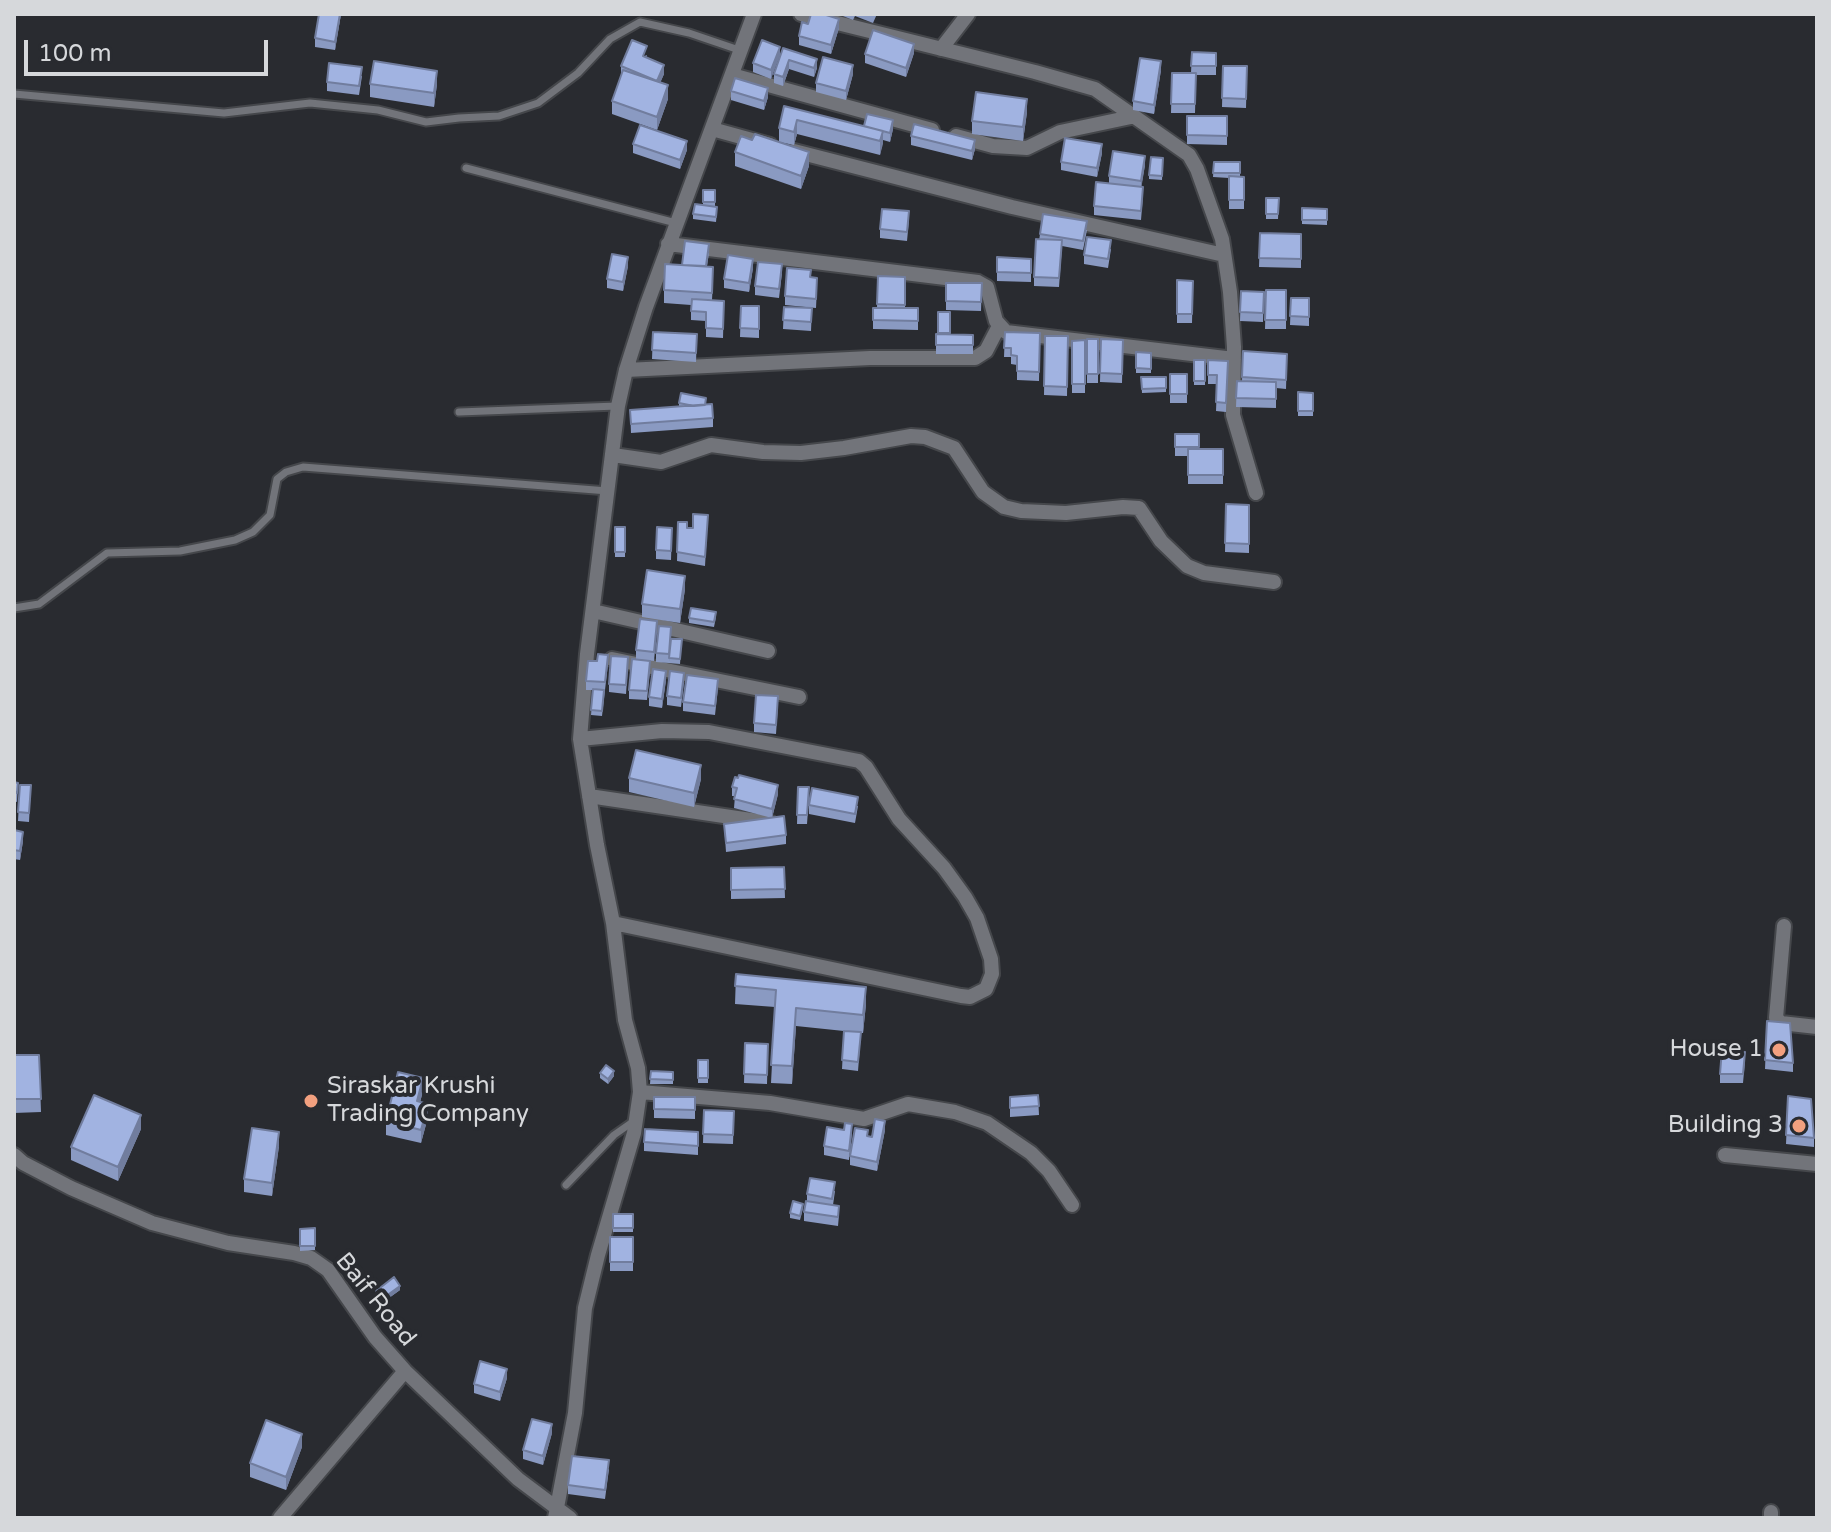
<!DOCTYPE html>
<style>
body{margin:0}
#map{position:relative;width:1831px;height:1532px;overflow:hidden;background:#292b30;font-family:"Varela Round",sans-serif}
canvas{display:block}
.frame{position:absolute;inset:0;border:16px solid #d6d8db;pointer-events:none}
.scale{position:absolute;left:24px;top:40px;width:244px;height:36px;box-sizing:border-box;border:4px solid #d6d8db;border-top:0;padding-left:10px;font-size:24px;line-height:28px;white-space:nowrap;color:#d6d8db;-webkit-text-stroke:6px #292b30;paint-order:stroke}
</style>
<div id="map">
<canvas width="1831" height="1532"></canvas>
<div class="frame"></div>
<div class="scale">100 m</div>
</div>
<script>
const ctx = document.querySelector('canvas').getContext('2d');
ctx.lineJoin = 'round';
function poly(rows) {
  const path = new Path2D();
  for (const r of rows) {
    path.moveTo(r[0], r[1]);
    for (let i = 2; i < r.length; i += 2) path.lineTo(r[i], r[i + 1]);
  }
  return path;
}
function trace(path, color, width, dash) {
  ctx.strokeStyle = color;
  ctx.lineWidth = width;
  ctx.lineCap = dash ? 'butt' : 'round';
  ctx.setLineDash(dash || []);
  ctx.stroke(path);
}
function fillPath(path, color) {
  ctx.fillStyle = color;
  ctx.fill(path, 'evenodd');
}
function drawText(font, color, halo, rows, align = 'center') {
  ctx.font = font + ' "Varela Round",sans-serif';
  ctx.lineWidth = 8;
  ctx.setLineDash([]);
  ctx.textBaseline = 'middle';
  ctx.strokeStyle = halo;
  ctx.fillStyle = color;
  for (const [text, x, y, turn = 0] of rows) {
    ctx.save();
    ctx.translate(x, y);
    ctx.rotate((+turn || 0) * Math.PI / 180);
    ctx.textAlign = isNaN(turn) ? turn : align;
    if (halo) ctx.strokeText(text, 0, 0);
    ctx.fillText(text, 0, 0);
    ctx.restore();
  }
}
const service = poly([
 [14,94,224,113,310,103,378,110,426,122,459,118,499,116,538,103,578,73,610,39,640,22,689,33,739,50],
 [466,168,676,223],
 [459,412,617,406],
 [14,608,39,604,107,553,180,551,235,540,253,532,270,515,277,479,286,472,303,467,608,491],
 [566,1185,614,1135,634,1121]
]);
const minor = poly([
 [801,14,1035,72,1095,89,1189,155,1197,169,1222,239,1230,292,1234,347,1233,415,1256,493],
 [941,49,968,14],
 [732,75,932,130],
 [712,129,770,145],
 [956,136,993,146,1027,148,1060,132,1131,117],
 [794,151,1012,207,1224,255],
 [668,244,978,282,987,287,996,321,1006,332,1234,359],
 [626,370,870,358,975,358,986,351,999,326],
 [613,455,661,462,711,445,763,452,801,453,844,448,911,436,925,437,954,448,983,492,1004,507,1021,511,1066,513,1123,507,1139,508,1161,541,1187,566,1204,573,1274,582],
 [593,611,768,651],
 [612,659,799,697],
 [580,739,662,731,709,732,859,761,866,767,899,819,944,868,965,897,977,918,991,959,992,974,986,989,970,997,961,996,613,923],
 [589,796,771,823],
 [1784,926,1776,1018,1781,1023,1817,1027],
 [640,1092,770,1103,864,1119,908,1104,955,1112,987,1123,1031,1153,1049,1171,1072,1205],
 [14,1155,23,1163,71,1188,152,1223,228,1243,294,1253,311,1258,328,1270,375,1337,405,1371,518,1479,570,1518],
 [1725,1155,1817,1164],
 [280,1518,405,1371],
 [555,1518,575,1413,585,1308,598,1255,634,1133,640,1092,638,1068,625,1020,613,923,597,845,580,739,587,654,618,406,626,370,646,307,754,14],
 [1771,1518,1771,1512]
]);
trace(service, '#45474b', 11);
trace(minor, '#45474b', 18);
trace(service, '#72747a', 7);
trace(minor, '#72747a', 14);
fillPath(poly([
 [341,14,335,50,315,47,315,38],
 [843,14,877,14,873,23,855,16,853,20,843,16],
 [808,24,839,28,831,54,799,45,799,36],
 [780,47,771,79,753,72,753,63],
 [783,48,817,68,814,77,789,69,783,86,774,83,774,74],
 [1192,52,1216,53,1216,75,1196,75,1195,113,1171,113,1172,73,1191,73],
 [914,53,906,77,865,63,865,54],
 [647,55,646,58,664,74,660,83,668,99,657,130,612,114,612,101,621,75,621,66],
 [1223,66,1247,66,1246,108,1222,107],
 [1161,70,1154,114,1133,110,1133,101],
 [853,74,846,100,816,92,816,83],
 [362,76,359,95,327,91,327,82],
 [370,84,437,84,434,107,370,97],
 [731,91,768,97,764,110,731,100],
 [784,106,864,126,893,129,890,142,883,140,880,155,797,134,794,145,779,142,779,128],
 [1027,112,1023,141,972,134,972,121],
 [1187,116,1227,116,1227,145,1187,144],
 [911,136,975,149,972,160,911,145],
 [752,140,809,166,801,189,735,166,735,152],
 [633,144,687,150,680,169,633,153],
 [1102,153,1097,177,1061,170,1061,162],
 [1163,158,1162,180,1149,179,1149,175],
 [1214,162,1240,162,1240,177,1244,177,1244,209,1229,209,1229,178,1213,177],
 [1145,165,1141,187,1143,196,1141,220,1094,215,1094,206,1109,184,1109,176],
 [703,190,715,190,715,207,717,211,716,222,693,219,693,214,703,205],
 [1266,198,1279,198,1278,219,1266,219],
 [1302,208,1327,209,1327,225,1302,224],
 [909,220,907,241,880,238,880,229],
 [1087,230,1083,250,1062,246,1059,287,1034,286,1034,277,1040,234],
 [1260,233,1301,234,1301,268,1259,267],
 [1111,249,1108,268,1084,264,1084,255],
 [709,253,707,266,713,280,712,300,724,301,723,338,706,337,706,321,691,320,691,305,664,303,664,290,682,265],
 [997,257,1031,259,1031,282,997,281],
 [628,266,623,291,607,288,607,279],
 [753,268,749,292,724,288,724,279],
 [782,273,779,298,755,295,755,286],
 [878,276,905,277,905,308,918,308,918,330,873,329,873,308,877,308],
 [811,277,817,287,816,308,785,305,785,296],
 [1177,280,1193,281,1192,323,1177,323],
 [946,283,982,283,981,311,946,310],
 [1266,290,1286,290,1286,329,1265,329],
 [1241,291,1264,292,1263,322,1240,321],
 [1291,298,1309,298,1309,326,1290,325],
 [741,306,759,306,759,338,740,337],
 [784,307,812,308,811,331,783,329],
 [938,312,950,312,950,335,973,335,973,354,936,354,936,334,938,334],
 [653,332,697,334,696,362,652,359],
 [1005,332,1040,333,1039,381,1017,380,1017,365,1011,364,1011,357,1004,357],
 [1045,336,1068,336,1067,396,1044,395],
 [1087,339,1098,339,1098,383,1087,383],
 [1101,339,1123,340,1122,383,1100,382],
 [1085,340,1085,393,1072,393,1072,341],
 [1243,351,1287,354,1286,389,1276,388,1276,408,1236,407,1237,381,1242,381],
 [1136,352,1151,353,1151,373,1136,373],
 [1194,360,1205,360,1205,385,1194,385],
 [1208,360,1228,361,1226,412,1216,411,1217,384,1208,384],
 [1170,374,1187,374,1187,403,1170,403],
 [1141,377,1166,377,1166,392,1142,393],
 [1298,392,1313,393,1313,416,1298,416],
 [679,403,706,405,713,418,713,427,631,433,630,410,679,407],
 [1175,434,1199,434,1199,449,1223,449,1223,484,1188,484,1188,456,1175,456],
 [1226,504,1249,505,1249,553,1225,552],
 [708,515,705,566,677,561,678,522,687,528,693,528],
 [615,527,625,527,625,557,615,557],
 [672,528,671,560,656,559,656,550],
 [685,589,680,623,642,617,642,604],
 [716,617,714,627,689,623,689,618],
 [657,630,654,661,636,659,636,650],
 [671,636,669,663,656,662,656,653],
 [671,639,682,639,680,664,669,663],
 [608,664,602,716,591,715,593,690,586,690,586,681],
 [628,666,626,694,609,692,609,684],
 [650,670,647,700,629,699,629,690],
 [666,680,662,708,649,706,649,697],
 [684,682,681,707,667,705,667,696],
 [718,688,715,715,683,711,683,702],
 [778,705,776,734,754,732,754,723],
 [629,778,701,779,694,807,629,792],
 [14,782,18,783,17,802,14,801],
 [20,785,31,785,29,822,18,821],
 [732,787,778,794,772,818,734,808,735,796,732,796],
 [798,787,809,796,807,824,797,824],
 [809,805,858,806,855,823,809,814],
 [724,824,786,835,786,844,726,852],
 [14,830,23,841,20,860,14,859],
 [784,867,785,898,731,899,731,868],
 [736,974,866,1004,863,1033,861,1033,858,1071,842,1069,844,1031,796,1026,792,1084,771,1083,775,1007,735,1004],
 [1767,1021,1793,1063,1793,1072,1765,1069],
 [745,1043,768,1044,767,1084,744,1083],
 [14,1055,39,1055,41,1112,14,1113],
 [698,1060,708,1060,708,1083,698,1083],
 [1745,1061,1743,1083,1720,1083,1720,1074],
 [651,1071,673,1072,673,1084,650,1084],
 [600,1073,614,1076,608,1084,600,1078],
 [423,1091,420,1102,428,1117,421,1143,386,1135,386,1121],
 [1038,1095,1039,1115,1010,1117,1010,1097],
 [1788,1096,1814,1138,1814,1147,1786,1144],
 [654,1097,695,1097,695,1119,654,1118],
 [704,1110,734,1111,733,1144,703,1143],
 [141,1129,118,1181,71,1160,71,1147],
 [844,1130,852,1133,849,1160,824,1155,824,1146],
 [885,1130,877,1171,850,1165,850,1156,868,1136,872,1137],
 [698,1132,698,1155,644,1151,644,1142],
 [279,1146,272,1196,244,1192,244,1179],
 [835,1191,833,1205,839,1215,838,1226,804,1221,804,1212,807,1201,807,1194],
 [803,1208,800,1220,790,1218,790,1213],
 [613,1214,633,1214,633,1232,613,1232],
 [315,1228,315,1250,300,1251,300,1229],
 [610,1237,633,1237,633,1271,610,1271],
 [400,1290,382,1303,376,1295,376,1291],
 [507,1378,500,1401,474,1393,474,1384],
 [552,1433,543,1465,523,1459,523,1450],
 [302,1447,286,1490,250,1477,250,1463],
 [609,1469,605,1499,568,1494,568,1485]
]), '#8a9ac2');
fillPath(poly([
 [340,14,341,14,335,50,335,42],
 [839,19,839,28,831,54,831,45],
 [914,44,914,53,906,77,906,68],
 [780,47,780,56,771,79,771,70],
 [817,59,817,68,814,77,814,68],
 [789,60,789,69,783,86,783,77],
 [1161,61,1161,70,1154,114,1154,105],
 [664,65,664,74,657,90,657,81],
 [853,65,853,74,846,100,846,91],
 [437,71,437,84,434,107,434,93],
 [668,85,668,99,657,130,657,117],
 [768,88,768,97,764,110,764,101],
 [1027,99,1027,112,1023,141,1023,127],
 [797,120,797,134,794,145,794,132],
 [893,120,893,129,890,142,890,133],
 [883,131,883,144,880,155,880,141],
 [975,140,975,149,972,160,972,151],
 [687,141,687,150,680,169,680,160],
 [1102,144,1102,153,1097,177,1097,168],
 [809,152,809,166,801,189,801,176],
 [1145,156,1145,165,1141,190,1141,181],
 [628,257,628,266,623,291,623,282],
 [753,259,753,268,749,292,749,283],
 [685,576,685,589,680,623,680,609],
 [666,671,666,680,662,708,662,699],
 [701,765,701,779,694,807,694,793],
 [778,785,778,794,772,818,772,809],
 [23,832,23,841,20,860,20,851],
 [866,987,866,1004,863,1033,863,1015],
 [796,1008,796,1026,792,1084,792,1066],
 [614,1071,614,1076,608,1084,608,1079],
 [423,1078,423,1091,417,1114,417,1101],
 [428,1104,428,1117,421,1143,421,1130],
 [141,1115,141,1129,118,1181,118,1167],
 [885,1121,885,1130,877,1171,877,1162],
 [279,1132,279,1146,272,1196,272,1183],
 [400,1286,400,1290,382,1303,382,1299],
 [507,1369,507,1378,500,1401,500,1392],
 [552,1424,552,1433,543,1465,543,1456],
 [302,1434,302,1447,286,1490,286,1477]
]), '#717d9e');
const building = poly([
 [319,14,340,14,335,42,315,38,319,14],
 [811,14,823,14,839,19,831,45,799,36,802,22,808,24,811,14],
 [873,30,914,44,906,68,865,54,873,30],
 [632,40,647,46,643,56,664,65,657,81,621,66,632,40],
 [762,40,780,47,771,70,753,63,762,40],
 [783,48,817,59,814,68,789,60,783,77,774,74,783,48],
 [1192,52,1216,53,1216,66,1191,66,1192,52],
 [823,57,853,65,846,91,816,83,823,57],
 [1140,58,1161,61,1154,105,1133,101,1140,58],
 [374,61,437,71,434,93,370,84,374,61],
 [329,63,362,67,359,86,327,82,329,63],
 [1223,66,1247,66,1246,99,1222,98,1223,66],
 [623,70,668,85,657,117,612,101,623,70],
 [1172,73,1196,73,1195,104,1171,104,1172,73],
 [735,78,768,88,764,101,731,91,735,78],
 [976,92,1027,99,1023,127,972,121,976,92],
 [784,106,883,131,880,141,797,120,794,132,779,128,784,106],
 [867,114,893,120,890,133,864,126,867,114],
 [1187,116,1227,116,1227,136,1187,135,1187,116],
 [914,124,975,140,972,151,911,136,914,124],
 [640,125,687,141,680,160,633,144,640,125],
 [755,134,809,152,801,176,735,152,741,136,752,140,755,134],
 [1065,138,1102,144,1097,168,1061,162,1065,138],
 [1113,151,1145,156,1141,181,1109,176,1113,151],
 [1151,157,1163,158,1162,176,1149,175,1151,157],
 [1214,162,1240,162,1240,173,1213,173,1214,162],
 [1229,176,1244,177,1244,200,1229,200,1229,176],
 [1096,182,1143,187,1141,211,1094,206,1096,182],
 [703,190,715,190,715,202,703,202,703,190],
 [1266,198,1279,198,1278,214,1266,214,1266,198],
 [695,204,717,207,716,217,693,214,695,204],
 [1302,208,1327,209,1327,220,1302,220,1302,208],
 [882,209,909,211,907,232,880,229,882,209],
 [1043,214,1087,221,1083,241,1040,234,1043,214],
 [1260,233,1301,234,1301,259,1259,258,1260,233],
 [1087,237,1111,240,1108,259,1084,255,1087,237],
 [1036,239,1062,240,1059,278,1034,277,1036,239],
 [685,241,709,244,706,266,682,265,685,241],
 [612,254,628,257,623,282,607,279,612,254],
 [728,255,753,259,749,283,724,279,728,255],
 [997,257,1031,259,1031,273,997,272,997,257],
 [758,262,782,264,779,289,755,286,758,262],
 [665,264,713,267,712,293,664,290,665,264],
 [787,268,811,270,810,277,817,278,816,299,785,296,787,268],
 [878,276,905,277,905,305,877,304,878,276],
 [1177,280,1193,281,1192,314,1177,314,1177,280],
 [946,283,982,283,981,302,946,301,946,283],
 [1266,290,1286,290,1286,320,1265,320,1266,290],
 [1241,291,1264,292,1263,313,1240,312,1241,291],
 [1291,298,1309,298,1309,317,1290,316,1291,298],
 [692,299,724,301,723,329,706,328,706,312,691,311,692,299],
 [741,306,759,306,759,329,740,328,741,306],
 [784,307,812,308,811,322,783,320,784,307],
 [873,308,918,308,918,321,873,320,873,308],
 [938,312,950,312,950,333,938,333,938,312],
 [653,332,697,334,696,353,652,350,653,332],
 [1005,332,1040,333,1039,372,1017,371,1017,356,1011,355,1011,348,1004,348,1005,332],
 [936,334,973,335,973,345,936,345,936,334],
 [1045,336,1068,336,1067,387,1044,386,1045,336],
 [1087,339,1098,339,1098,374,1087,374,1087,339],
 [1101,339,1123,340,1122,374,1100,373,1101,339],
 [1085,340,1085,384,1072,384,1072,341,1085,340],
 [1243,351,1287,354,1286,380,1242,377,1243,351],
 [1136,352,1151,353,1151,369,1136,368,1136,352],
 [1194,360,1205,360,1205,381,1194,381,1194,360],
 [1208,360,1228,361,1226,403,1216,402,1217,375,1208,375,1208,360],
 [1170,374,1187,374,1187,394,1170,394,1170,374],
 [1141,377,1166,377,1166,388,1142,389,1141,377],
 [1237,381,1276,382,1276,399,1236,398,1237,381],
 [1298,392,1313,393,1313,411,1298,411,1298,392],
 [681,393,706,398,705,405,694,406,679,403,681,393],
 [712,404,713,418,631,424,630,410,712,404],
 [1175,434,1199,434,1199,447,1175,447,1175,434],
 [1188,449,1223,449,1223,475,1188,475,1188,449],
 [1226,504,1249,505,1249,544,1225,543,1226,504],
 [693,514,708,515,705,557,677,552,678,522,687,522,687,528,693,528,693,514],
 [615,527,625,527,625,552,615,552,615,527],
 [657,527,672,528,671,551,656,550,657,527],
 [647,570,685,576,680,609,642,604,647,570],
 [691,608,716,612,714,622,689,618,691,608],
 [640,619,657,621,654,652,636,650,640,619],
 [659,626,671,627,669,654,656,653,659,626],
 [671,639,682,639,680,659,669,658,671,639],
 [598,654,608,655,605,682,586,681,588,661,597,661,598,654],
 [611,656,628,657,626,685,609,684,611,656],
 [632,659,650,661,647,691,629,690,632,659],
 [653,669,666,671,662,699,649,697,653,669],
 [670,671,684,673,681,698,667,696,670,671],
 [687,675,718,679,715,706,683,702,687,675],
 [593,689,604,690,602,711,591,710,593,689],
 [756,695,778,696,776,725,754,723,756,695],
 [636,750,701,765,694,793,629,778,636,750],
 [739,775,778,785,772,809,734,799,737,788,732,787,735,777,738,778,739,775],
 [14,782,18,783,17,793,14,792,14,782],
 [20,785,31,785,29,813,18,812,20,785],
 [798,787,809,787,807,815,797,815,798,787],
 [812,788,858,797,855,814,809,805,812,788],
 [784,816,786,835,726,843,724,824,784,816],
 [14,830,23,832,20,851,14,850,14,830],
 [784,867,785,889,731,890,731,868,784,867],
 [736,974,866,987,863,1015,796,1008,792,1066,771,1065,776,990,735,986,736,974],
 [1767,1021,1790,1023,1793,1063,1765,1060,1767,1021],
 [844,1031,861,1032,858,1062,842,1060,844,1031],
 [745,1043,768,1044,767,1075,744,1074,745,1043],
 [1722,1049,1745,1052,1743,1074,1720,1074,1722,1049],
 [14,1055,39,1055,41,1099,14,1099,14,1055],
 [698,1060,708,1060,708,1078,698,1078,698,1060],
 [606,1065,614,1071,608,1079,600,1073,606,1065],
 [651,1071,673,1072,673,1080,650,1079,651,1071],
 [398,1072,423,1078,417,1101,428,1104,421,1130,386,1121,398,1072],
 [94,1095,141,1115,118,1167,71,1147,94,1095],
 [1038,1095,1039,1106,1010,1108,1010,1097,1038,1095],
 [1788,1096,1811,1099,1814,1138,1786,1135,1788,1096],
 [654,1097,695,1097,695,1110,654,1109,654,1097],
 [704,1110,734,1111,733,1135,703,1134,704,1110],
 [875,1119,885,1121,877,1162,850,1156,855,1128,868,1130,867,1136,872,1137,875,1119],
 [845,1123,852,1124,849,1151,824,1146,827,1127,844,1130,845,1123],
 [252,1128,279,1132,272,1183,244,1179,252,1128],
 [645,1129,698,1132,698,1146,644,1142,645,1129],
 [810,1178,835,1182,832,1199,807,1194,810,1178],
 [793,1201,803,1204,800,1216,790,1213,793,1201],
 [806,1201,839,1206,838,1217,804,1212,806,1201],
 [613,1214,633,1214,633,1228,613,1228,613,1214],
 [315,1228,315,1246,300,1246,300,1229,315,1228],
 [610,1237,633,1237,633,1262,610,1262,610,1237],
 [394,1277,400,1286,382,1299,376,1291,394,1277],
 [480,1361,507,1369,500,1392,474,1384,480,1361],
 [532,1419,552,1424,543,1456,523,1450,532,1419],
 [266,1420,302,1434,286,1477,250,1463,266,1420],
 [572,1456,609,1460,605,1490,568,1485,572,1456]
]);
fillPath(building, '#a1b3e1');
trace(building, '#717d9e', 2);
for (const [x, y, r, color] of [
 [1779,1050,8,"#f2a07f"],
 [311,1101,8,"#f2a07f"],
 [1799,1126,8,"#f2a07f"]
]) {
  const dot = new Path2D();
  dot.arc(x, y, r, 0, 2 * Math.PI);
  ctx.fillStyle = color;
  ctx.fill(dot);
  trace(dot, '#292b30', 3);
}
drawText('24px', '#d6d8db', '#292b30', [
 ["House 1",1763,1050],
 ["Siraskar Krushi",327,1087,"left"],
 ["Trading Company",327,1115,"left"],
 ["Building 3",1783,1126]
], 'right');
drawText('24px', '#d6d8db', '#292b30', [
 ["Baif Road",375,1300,51]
]);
</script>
